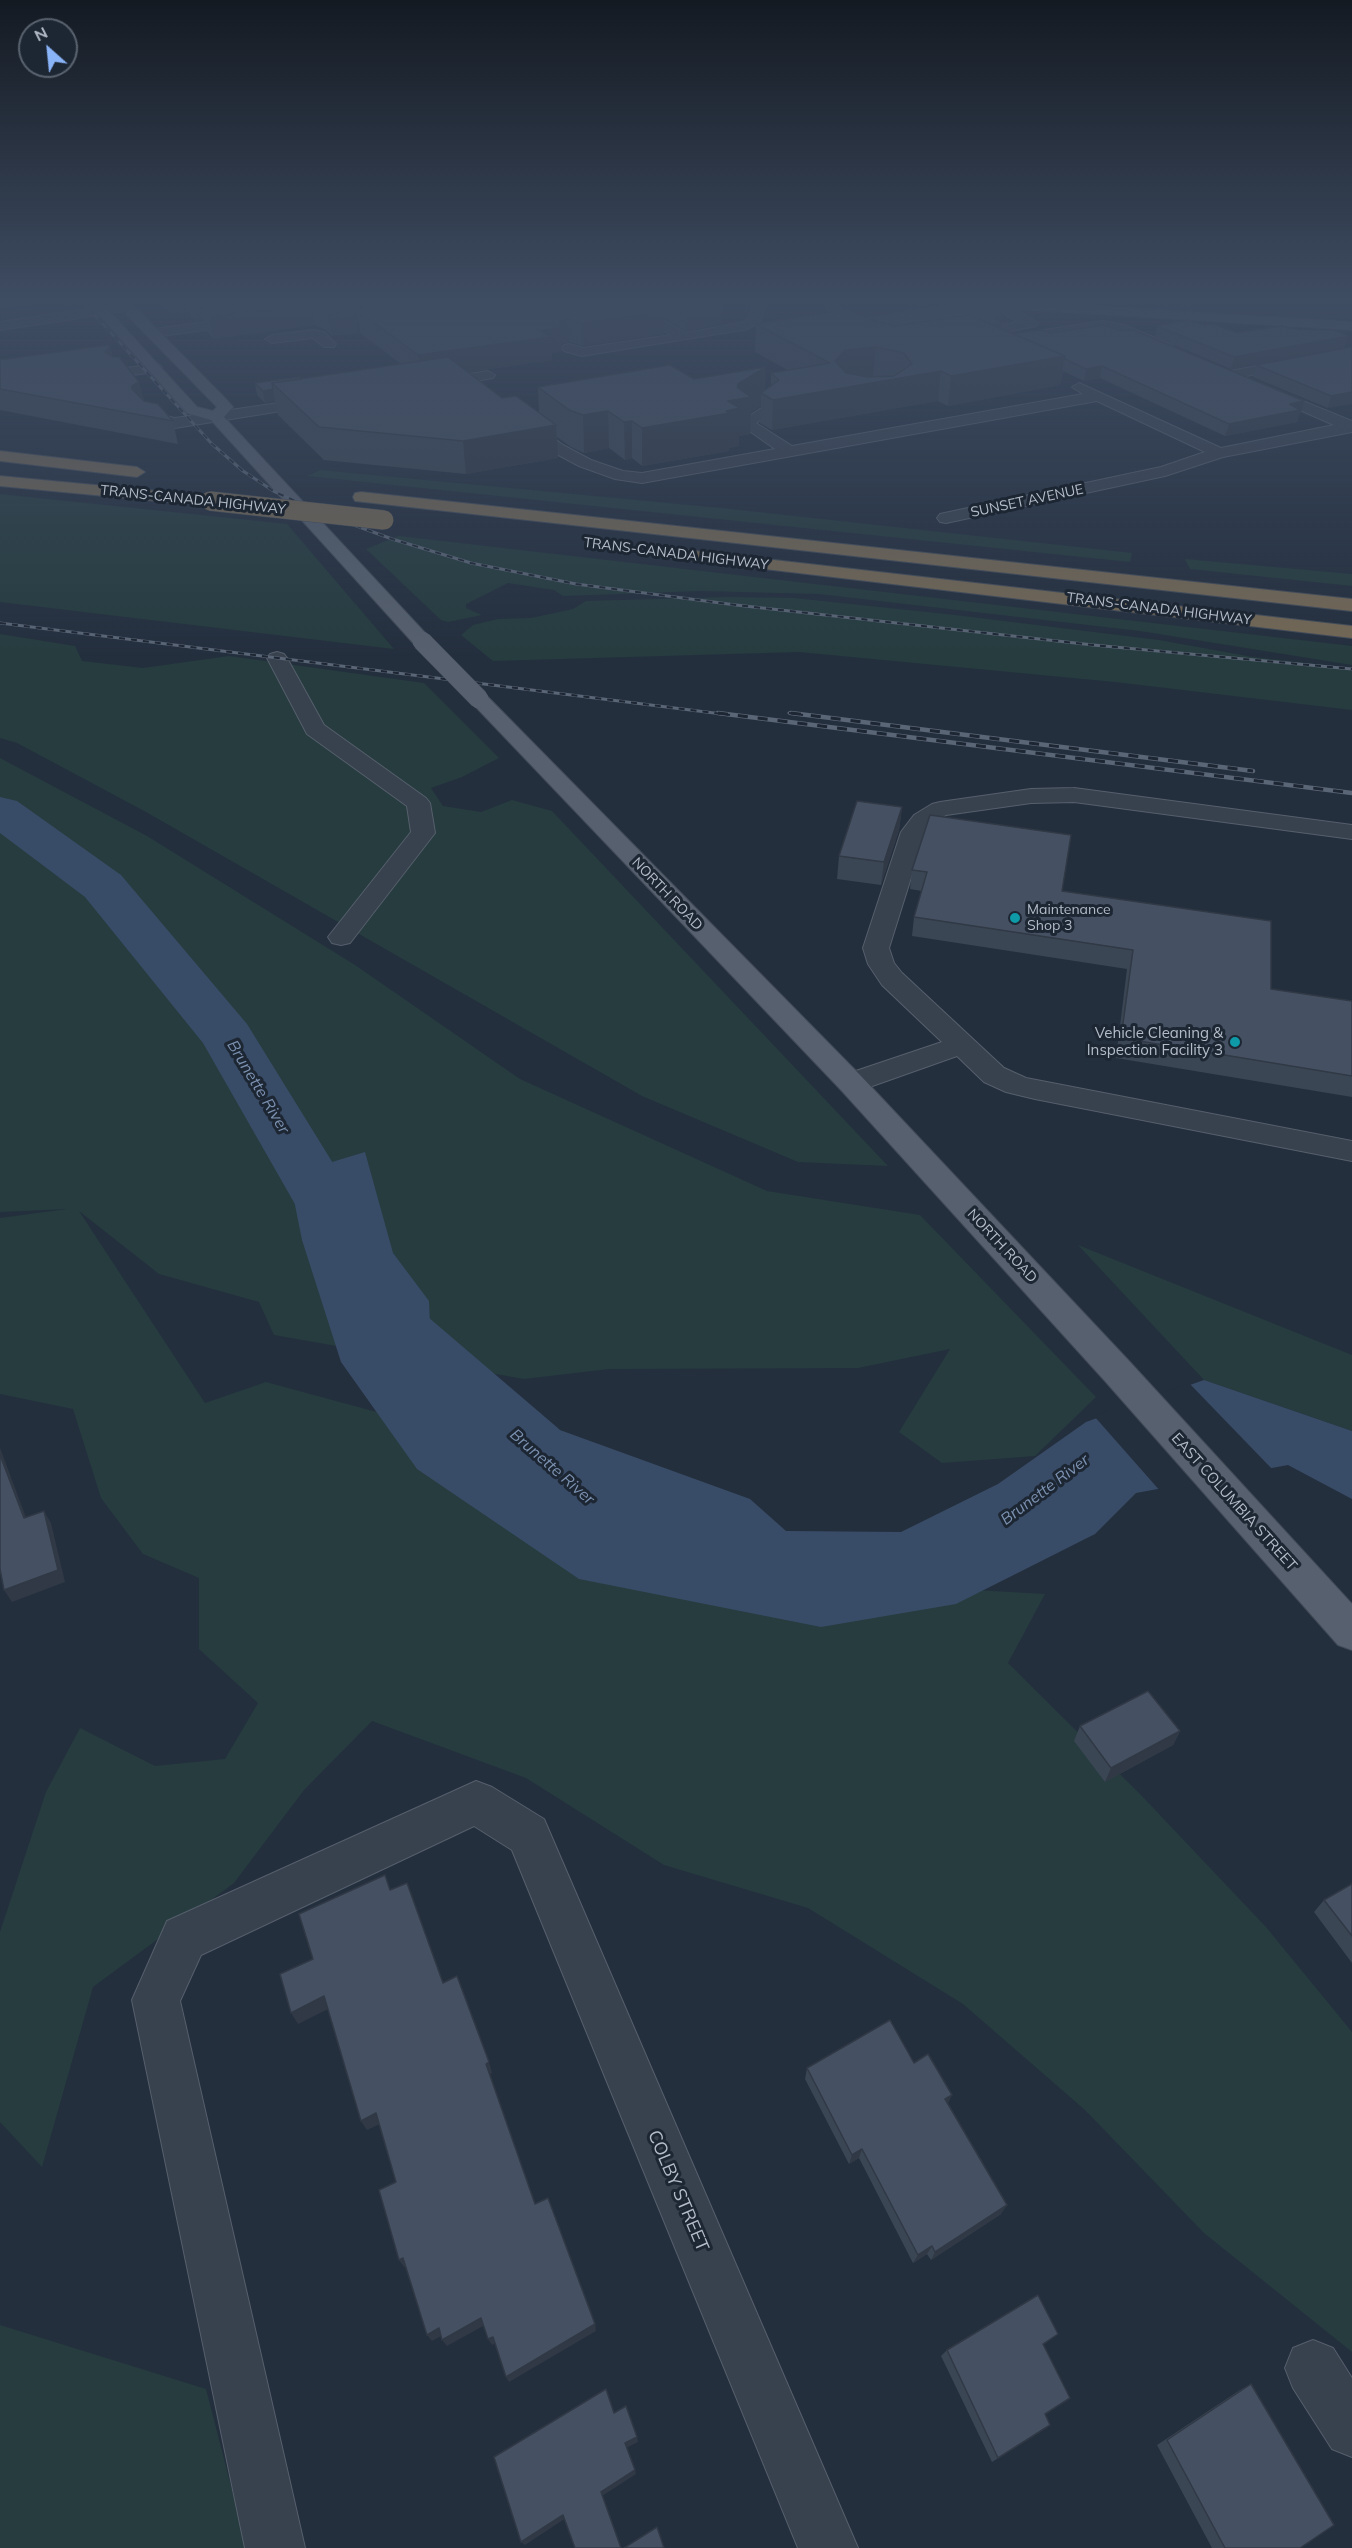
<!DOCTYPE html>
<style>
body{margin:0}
#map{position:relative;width:1352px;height:2548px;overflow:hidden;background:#242f3e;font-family:Mulish,sans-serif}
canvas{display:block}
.north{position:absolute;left:18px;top:18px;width:60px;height:60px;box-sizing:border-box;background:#1d2633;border:2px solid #59626f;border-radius:50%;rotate:333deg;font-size:16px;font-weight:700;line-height:24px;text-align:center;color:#b4bcc9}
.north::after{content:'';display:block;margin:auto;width:21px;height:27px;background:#8ab4f8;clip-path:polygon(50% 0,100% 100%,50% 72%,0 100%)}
</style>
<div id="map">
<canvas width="1352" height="2548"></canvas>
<div class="north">N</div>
</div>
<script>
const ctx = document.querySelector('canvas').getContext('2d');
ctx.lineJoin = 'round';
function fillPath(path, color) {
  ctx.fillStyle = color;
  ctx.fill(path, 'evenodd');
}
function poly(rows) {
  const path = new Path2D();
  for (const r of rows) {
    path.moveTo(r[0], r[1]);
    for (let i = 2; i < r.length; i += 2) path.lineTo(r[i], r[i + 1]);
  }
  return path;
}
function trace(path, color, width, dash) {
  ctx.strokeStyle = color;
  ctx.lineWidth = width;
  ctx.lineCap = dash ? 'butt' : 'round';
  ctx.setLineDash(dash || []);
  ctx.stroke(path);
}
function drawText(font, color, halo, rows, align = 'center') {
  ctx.font = font + ' Mulish,sans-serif';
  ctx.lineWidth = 6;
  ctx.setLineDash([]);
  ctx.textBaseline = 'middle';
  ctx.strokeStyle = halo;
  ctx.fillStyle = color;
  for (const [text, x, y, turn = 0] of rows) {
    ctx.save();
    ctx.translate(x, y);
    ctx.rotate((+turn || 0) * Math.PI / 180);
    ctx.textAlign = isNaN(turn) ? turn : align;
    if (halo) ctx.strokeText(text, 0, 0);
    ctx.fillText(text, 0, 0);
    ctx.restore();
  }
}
fillPath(poly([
 [320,470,721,508,1132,553,1130,562,307,476],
 [0,494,287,524,394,649,0,602],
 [399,536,1352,646,1352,665,1140,631,819,594,701,591,563,596,554,590,508,583,466,604,466,608,482,615,448,622,441,620,366,549],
 [1185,559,1352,574,1352,586,1190,569],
 [729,597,794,598,955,615,1159,640,1253,657,1323,665,1352,671,1352,710,1115,682,799,652,493,661,461,635,473,625,498,619,531,618,573,609,586,601],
 [0,634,75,646,82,661,143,668,229,656,424,683,499,758,462,777,431,788,443,806,481,812,512,800,552,811,888,1166,798,1162,642,1096,146,812,17,743,0,738],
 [0,758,147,836,355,965,520,1079,767,1191,920,1215,1096,1397,1035,1456,942,1463,899,1432,950,1349,858,1368,609,1369,524,1379,274,1335,259,1302,159,1274,79,1211,205,1403,266,1382,491,1443,835,1582,1045,1594,1008,1663,1141,1795,1266,1927,1352,2032,1352,2352,1204,2233,1085,2110,963,2004,808,1908,664,1865,526,1778,372,1721,304,1790,234,1883,93,1987,42,2167,0,2122,0,1932,46,1792,80,1728,155,1766,225,1759,258,1703,199,1649,199,1578,143,1554,101,1498,73,1409,0,1394,0,1218,67,1209,0,1212],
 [1078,1245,1352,1355,1352,1431,1204,1380],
 [0,2325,206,2389,247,2548,0,2548]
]), '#263c3f');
fillPath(poly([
 [365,1152,393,1253,429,1301,432,1373,502,1409,750,1499,786,1531,901,1532,998,1484,1086,1422,1204,1380,1352,1431,1352,1499,1288,1465,1136,1493,1095,1534,956,1604,821,1627,579,1579,417,1469,341,1362,302,1240,289,1175]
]), '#394c67');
fillPath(poly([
 [1189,1383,1274,1471,1161,1492,1094,1416]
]), '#242f3e');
fillPath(poly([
 [0,797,17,801,121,875,247,1024,428,1317,559,1429,570,1450,559,1471,533,1480,507,1471,380,1353,203,1043,85,897,0,833,0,797]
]), '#394c67');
const minor = poly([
 [615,301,630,301,686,333,744,322,749,317,755,301,767,301,760,322,748,329,582,356,564,351,562,348,564,345,569,344,583,348,671,335,615,301],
 [826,301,838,301,838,305,845,314,841,327,865,332,867,335,865,338,860,339,829,333,827,330,831,314,825,306,826,301],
 [1005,301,1082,301,1082,302,1076,306,1014,308,1038,323,1036,326,1002,333,995,329,997,326,1018,322,998,310,1005,301],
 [1183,301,1196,301,1189,305,1183,301],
 [127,303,133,307,132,310,0,330,0,322,127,303],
 [250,316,255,317,257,320,255,323,154,337,147,333,154,329,250,316],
 [1103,321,1124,325,1172,345,1174,348,1167,352,1162,351,1115,331,1103,329,1005,344,998,340,1005,336,1103,321],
 [313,330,324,332,336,344,334,347,324,347,313,338,272,343,265,339,272,335,313,330],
 [1352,348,1352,356,1230,379,1223,375,1230,371,1352,348],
 [155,364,160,365,162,368,160,371,119,377,112,373,119,369,155,364],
 [488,371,495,375,493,378,431,388,424,384,431,380,488,371],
 [1079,383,1221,448,1334,425,1256,391,1254,388,1261,384,1352,421,1352,432,1223,457,1165,476,946,523,940,522,937,518,940,514,1161,467,1205,452,1097,401,642,483,615,479,579,466,551,451,515,422,518,419,528,419,563,445,591,460,623,471,642,473,775,449,738,423,768,404,776,409,756,423,792,446,1083,394,1072,387,1079,383],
 [320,397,327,401,325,404,175,428,151,422,139,410,147,405,152,407,161,415,175,418,320,397],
 [277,652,284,654,287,658,324,725,426,798,430,803,435,833,350,943,341,945,332,943,328,937,411,832,407,806,307,734,267,658,270,654,277,652],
 [1074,788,1352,825,1352,839,1074,802,1031,803,946,815,930,825,925,833,889,948,894,963,902,973,1004,1068,1026,1078,1352,1141,1352,1161,1035,1099,1006,1092,984,1082,957,1056,861,1090,851,1092,841,1090,836,1083,841,1076,942,1042,882,985,868,964,863,948,901,832,914,815,932,804,940,802,1031,789,1074,788],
 [476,1781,492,1787,544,1819,858,2548,798,2548,512,1850,474,1826,201,1955,180,2001,305,2548,245,2548,132,2000,167,1921,476,1781],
 [1313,2340,1333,2348,1352,2378,1352,2457,1332,2449,1293,2388,1285,2368,1293,2348,1313,2340]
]);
const major = poly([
 [87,301,100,301,197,407,213,411,217,407,128,316,126,313,128,310,138,310,223,396,233,407,224,417,429,637,432,641,429,645,415,645,211,420,187,413,87,301],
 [946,301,1009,301,1352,322,1352,330,952,305,946,301],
 [479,693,486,695,861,1076,1129,1361,1352,1604,1352,1650,1338,1645,1105,1381,841,1090,472,703,468,699,472,695,479,693]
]);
const highway = poly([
 [0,451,137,467,145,472,137,477,0,461,0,451],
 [0,476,210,496,216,497,219,501,216,505,210,506,0,486,0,476],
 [361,492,1352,599,1352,611,355,501,353,497,355,493,361,492],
 [660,547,1352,626,1352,638,654,556,651,552,654,548,660,547]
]);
trace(minor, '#565f6c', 2);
trace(major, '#414a57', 2);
trace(highway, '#434c59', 2);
fillPath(minor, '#38414e');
fillPath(major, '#56606e');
fillPath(highway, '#746855');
const railFar1 = poly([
 [82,301,212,444,243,471,275,492,332,517,392,539,471,563,576,584,736,605,1093,645,1352,669],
 [0,623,730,715],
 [789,713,803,715]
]);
const rail = poly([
 [718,713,1352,793],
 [791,713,1253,771]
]);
trace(railFar1, '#5a6575', 3);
trace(rail, '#5a6575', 4.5);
trace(railFar1, '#1d2633', 2, [6]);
trace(rail, '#1d2633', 3, [10]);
const majorBridge = poly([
 [422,641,479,699]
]);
const highwayBridge = poly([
 [210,501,384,520]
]);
trace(majorBridge, '#414a57', 20, []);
trace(highwayBridge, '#434c59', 20, []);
trace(majorBridge, '#56606e', 19);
trace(highwayBridge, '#746855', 19);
fillPath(poly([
 [159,301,722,301,722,324,686,331,664,318,664,334,583,346,569,342,562,344,562,351,552,353,552,360,468,372,502,398,539,412,538,387,694,379,765,390,771,386,771,373,788,370,755,352,756,324,868,319,868,317,1000,322,1002,324,1001,329,1014,334,1051,333,1301,413,1299,414,1297,422,1225,436,1100,378,1084,381,1063,371,1060,385,948,406,938,401,772,430,760,423,761,406,751,412,750,434,739,436,739,446,729,448,729,451,642,466,632,458,625,460,609,448,584,453,571,447,557,437,558,458,466,474,324,460,278,415,275,401,265,403,257,395,255,383,302,379,401,364,360,333,359,321,357,323,358,333,332,336,326,330,314,325,214,339,207,332,204,320,196,321,187,312,171,314],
 [1157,326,1237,333,1345,347,1231,369,1155,337],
 [110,347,113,357,144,401,173,421,178,444,0,410,0,359,7,359],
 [1352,347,1328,408,1253,377,1256,365],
 [902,807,899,830,881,885,837,879,839,856],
 [912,870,1062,891,1271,989,1352,1001,1352,1097,1116,1058,1127,969,912,936,914,917,922,891,910,889],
 [1080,1726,1180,1731,1173,1745,1105,1782,1074,1741],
 [1352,1884,1352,1963,1314,1912,1324,1900],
 [914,2063,948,2103,1001,2214,931,2260,927,2254,913,2263,859,2158,849,2164,805,2079,807,2068],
 [1058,2334,1043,2345,1045,2414,1050,2425,992,2462,941,2356,947,2350],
 [1251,2384,1300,2548,1212,2548,1157,2445,1240,2390]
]), '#3b4654');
fillPath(poly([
 [21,301,29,301,31,305,0,309,0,303],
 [168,301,184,301,187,312,171,314],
 [226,301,340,301,310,302,314,325,214,339,209,316,202,309,204,320,196,321,192,305],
 [353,301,501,301,357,310,359,321,357,323,358,333,332,336,328,314],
 [722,301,722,324,686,331,687,308],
 [664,311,664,334,583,346,582,323],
 [1002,312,1000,323,1002,324,1001,335,993,325,994,318,997,314],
 [567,319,569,342,562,344,562,351,552,353,552,360,421,379,418,355],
 [1348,336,1345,347,1231,369,1234,357],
 [110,347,116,368,105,352],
 [876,347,873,376,843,379,833,390,941,371,938,401,772,430,773,400,835,361,845,350],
 [1065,356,1060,385,948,406,951,376],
 [1102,366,1100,378,1084,381,1086,369],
 [766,367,765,395,761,393,761,406,751,412,750,434,739,436,739,446,729,448,729,451,642,466,642,428,728,401,738,384],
 [139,382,145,404,132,389,132,386],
 [273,389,275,401,265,403,263,391],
 [1352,392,1352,404,1328,408,1331,396],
 [1304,401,1301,413,1299,414,1297,422,1225,436,1229,424,1290,404],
 [608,411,609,448,584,453,583,415],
 [632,421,632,458,625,460,624,422],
 [556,425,558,458,466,474,463,441],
 [902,807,899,830,881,885,884,862],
 [0,1448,31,1531,24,1518,0,1455],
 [44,1511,51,1523,65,1582,12,1602,4,1590],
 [1180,1731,1173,1745,1105,1782,1111,1768],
 [324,1996,330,2008,298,2024,291,2013],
 [489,2062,492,2073,490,2074,486,2064],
 [952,2095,947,2105,945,2099],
 [376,2113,382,2123,367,2130,361,2121],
 [862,2149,859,2158,849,2164,852,2155],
 [1007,2205,1001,2214,931,2260,935,2252],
 [932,2246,927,2254,913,2263,918,2255],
 [403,2258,408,2265,404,2267,399,2260],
 [481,2318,485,2325,447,2346,442,2340],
 [595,2324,596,2331,509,2382,506,2377],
 [439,2328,443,2335,432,2341,427,2335],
 [493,2337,496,2343,492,2345,488,2339],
 [637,2437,638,2442,626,2448,625,2443],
 [635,2470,636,2474,602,2496,601,2492],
 [563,2515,566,2518,525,2545,521,2542]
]), '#303945');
const building = poly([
 [0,301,21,301,0,303,0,301],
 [188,301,226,301,192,305,188,301],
 [270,301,353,301,348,304,355,310,328,314,322,308,310,302,209,316,202,309,270,301],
 [427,301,647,301,664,311,582,323,567,319,561,321,560,328,541,331,551,337,418,355,357,310,427,301],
 [673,301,722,301,687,308,673,301],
 [969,302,976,306,985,304,1002,312,997,314,994,318,1002,324,993,325,969,315,895,326,877,322,875,322,878,321,868,317,969,302],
 [846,310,877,322,895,326,969,315,1065,356,951,376,941,371,773,400,761,393,779,380,771,373,830,363,756,324,846,310],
 [876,347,904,353,912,364,894,376,868,377,846,373,835,361,845,350,876,347],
 [1189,320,1205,325,1213,324,1237,333,1281,326,1299,330,1334,330,1348,336,1234,357,1157,326,1189,320],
 [1104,325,1122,331,1133,330,1304,401,1290,404,1300,410,1229,424,1102,366,1086,369,1065,359,1065,356,1014,334,1042,330,1051,333,1104,325],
 [109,345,110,347,105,352,113,357,119,357,139,382,132,386,132,389,144,401,158,404,173,421,0,389,0,359,7,359,109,345],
 [1352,347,1352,392,1331,396,1256,365,1352,347],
 [448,357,502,398,516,396,556,425,463,441,319,427,272,383,448,357],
 [670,365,694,379,766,367,738,384,738,388,751,397,728,401,740,408,726,411,730,413,642,428,632,421,624,422,608,411,583,415,569,410,538,387,670,365],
 [300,377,302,379,272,383,273,389,263,391,255,383,300,377],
 [857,801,902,807,884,862,839,856,857,801],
 [930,815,1071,835,1062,891,1271,921,1271,989,1352,1001,1352,1076,1121,1038,1133,950,914,917,927,872,912,870,930,815],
 [0,1455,24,1518,44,1511,58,1570,4,1590,0,1569,0,1455],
 [1148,1691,1180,1731,1111,1768,1080,1726,1148,1691],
 [385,1875,390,1890,407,1883,443,1983,457,1976,489,2062,486,2064,535,2204,548,2198,595,2324,506,2377,493,2337,488,2339,481,2318,442,2340,439,2328,427,2335,403,2258,399,2260,379,2190,396,2182,376,2113,361,2121,324,1996,291,2013,280,1974,313,1959,299,1914,385,1875],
 [1352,1884,1352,1936,1324,1900,1352,1884],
 [890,2020,914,2063,928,2054,952,2095,945,2099,1007,2205,935,2252,932,2246,918,2255,862,2149,852,2155,807,2068,890,2020],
 [1038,2295,1058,2334,1043,2344,1070,2398,1045,2414,1050,2425,998,2458,947,2350,1038,2295],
 [1251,2384,1334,2525,1300,2548,1225,2548,1167,2440,1251,2384],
 [606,2389,614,2413,626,2406,637,2437,625,2443,635,2470,601,2492,621,2548,575,2548,563,2515,521,2542,494,2457,606,2389],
 [657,2527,664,2548,624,2548,657,2527]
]);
fillPath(building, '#455162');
trace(building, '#303945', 1.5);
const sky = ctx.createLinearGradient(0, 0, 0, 657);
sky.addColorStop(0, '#141a22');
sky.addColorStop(0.46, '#3f4d63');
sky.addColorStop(1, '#3f4d6300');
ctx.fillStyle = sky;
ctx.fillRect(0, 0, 1352, 657);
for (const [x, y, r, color] of [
 [1015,918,6,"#0f9aa8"],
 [1235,1042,6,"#0f9aa8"]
]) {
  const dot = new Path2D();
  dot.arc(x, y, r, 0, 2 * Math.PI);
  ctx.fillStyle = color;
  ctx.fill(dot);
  trace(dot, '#1d2633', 2);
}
drawText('14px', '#b4bcc9', '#1d2633', [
 ["TRANS-CANADA HIGHWAY",193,500,6],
 ["SUNSET AVENUE",1027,501,-12],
 ["TRANS-CANADA HIGHWAY",676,554,7],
 ["TRANS-CANADA HIGHWAY",1159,609,7],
 ["NORTH ROAD",667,894,46],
 ["NORTH ROAD",1002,1246,47]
]);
drawText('14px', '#b4bcc9', '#1d2633', [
 ["Maintenance",1027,910],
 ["Shop 3",1027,926]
], 'left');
drawText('15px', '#b4bcc9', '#1d2633', [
 ["Vehicle Cleaning &",1223,1033],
 ["Inspection Facility 3",1223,1050]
], 'right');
drawText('15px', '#b4bcc9', '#1d2633', [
 ["EAST COLUMBIA STREET",1234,1502,48]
]);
drawText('italic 16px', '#7c92b1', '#1d2633', [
 ["Brunette River",258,1087,59],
 ["Brunette River",552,1467,41],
 ["Brunette River",1045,1490,-37]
]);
drawText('18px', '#b4bcc9', '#1d2633', [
 ["COLBY STREET",678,2191,67]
]);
</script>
